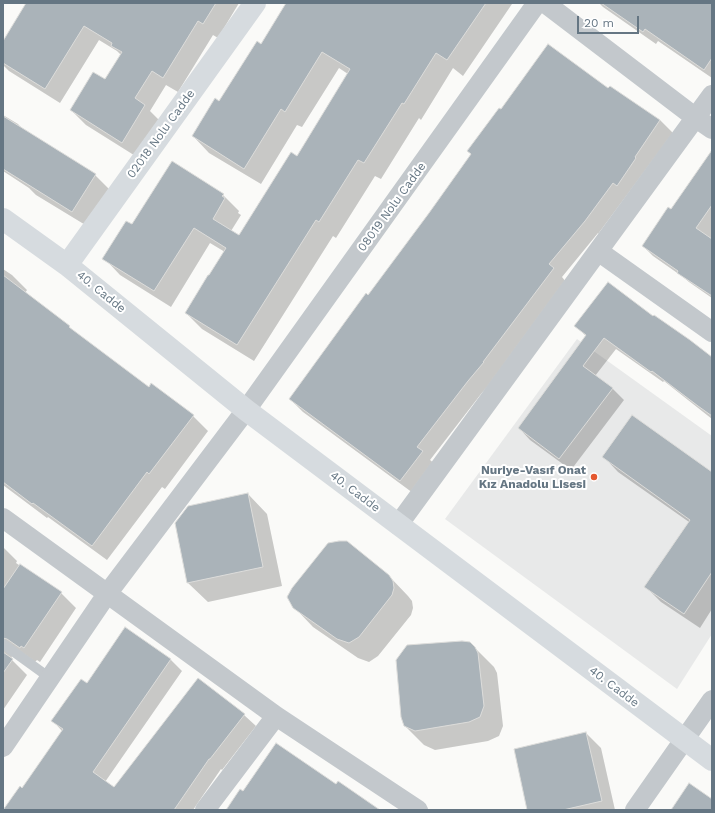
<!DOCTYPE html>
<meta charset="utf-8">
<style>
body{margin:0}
#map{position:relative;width:715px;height:813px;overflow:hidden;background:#fafaf8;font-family:"Work Sans",sans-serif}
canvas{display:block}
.frame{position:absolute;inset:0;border:4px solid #657683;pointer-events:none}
.scale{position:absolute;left:577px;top:16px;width:62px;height:18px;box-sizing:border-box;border:2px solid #657683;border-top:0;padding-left:5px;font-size:12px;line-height:14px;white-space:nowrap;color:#657683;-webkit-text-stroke:3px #fff;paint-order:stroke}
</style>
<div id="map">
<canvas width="715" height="813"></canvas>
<div class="frame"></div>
<div class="scale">20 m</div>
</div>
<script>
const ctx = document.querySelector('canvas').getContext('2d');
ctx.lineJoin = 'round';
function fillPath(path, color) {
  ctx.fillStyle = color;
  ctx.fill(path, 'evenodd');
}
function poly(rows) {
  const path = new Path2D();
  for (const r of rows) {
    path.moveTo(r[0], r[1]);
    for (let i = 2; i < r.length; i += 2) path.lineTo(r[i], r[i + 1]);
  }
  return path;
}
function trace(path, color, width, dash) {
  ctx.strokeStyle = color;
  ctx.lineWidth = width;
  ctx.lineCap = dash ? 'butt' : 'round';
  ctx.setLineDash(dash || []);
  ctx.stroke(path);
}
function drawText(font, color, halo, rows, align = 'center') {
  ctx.font = font + ' "Work Sans",sans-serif';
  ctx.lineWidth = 4;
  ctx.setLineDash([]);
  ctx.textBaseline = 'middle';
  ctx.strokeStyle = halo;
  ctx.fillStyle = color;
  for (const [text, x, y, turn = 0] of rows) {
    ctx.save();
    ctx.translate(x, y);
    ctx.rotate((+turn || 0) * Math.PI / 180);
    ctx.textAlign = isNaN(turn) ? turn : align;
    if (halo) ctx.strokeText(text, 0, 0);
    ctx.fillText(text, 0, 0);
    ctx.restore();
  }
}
fillPath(poly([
 [577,339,712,436,712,634,677,689,445,519]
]), '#e8e9e9');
fillPath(poly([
 [32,3,239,3,218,38,213,35,178,92,166,85,150,111,159,120,137,157,86,125,71,110,105,81,121,55,117,51,99,40,60,103,9,71,3,65,3,43],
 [287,3,511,3,512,4,463,76,453,68,421,120,419,118,381,179,375,176,336,238,333,236,254,361,202,329,186,313,225,252,210,243,171,307,120,275,104,258,132,226,223,195,239,211,238,213,241,215,231,231,239,236,297,157,348,74,339,68,302,127,297,125,261,184,209,153,193,136,219,102,261,45],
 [599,3,712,3,712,78,658,41,656,44,603,7],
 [610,87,660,120,673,133,598,234,598,233,562,277,566,282,497,376,481,394,430,460,435,464,413,493,303,412,290,399,369,297,472,155,501,110,609,90],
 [3,115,18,124,25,132,95,175,110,190,87,226,36,195,29,188,3,171],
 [712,160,712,298,689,282,683,277,653,256,643,246],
 [3,269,12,275,27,290,25,293,69,327,77,335,149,388,193,416,208,431,165,489,162,487,107,560,48,517,47,518,3,485],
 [653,317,712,358,712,419,664,381,663,382,616,349,595,376,612,388,624,400,571,470,530,440,519,428,587,337,576,326],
 [604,457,712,473,712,609,700,628,661,602,646,587,689,522,618,472],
 [248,494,267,514,282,586,208,602,188,583,176,523],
 [3,547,17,561,16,563,61,593,76,608,40,662,37,660,35,662,12,656,11,659,27,675,3,710],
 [389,576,408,596,412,601,413,608,411,615,378,656,369,662,358,658,313,627,294,607],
 [125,629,171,660,182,671,105,782,114,788,244,715,256,726,222,770,221,769,193,810,5,810,22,789,62,731,53,721,87,684],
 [469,642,494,667,497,673,503,726,499,736,488,741,435,750,424,745,405,726],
 [586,733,601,748,615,810,528,810]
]), '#0003');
const building = poly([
 [26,3,216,3,203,24,198,21,163,78,152,71,135,98,145,105,122,143,70,110,93,72,105,79,122,52,111,46,112,43,84,26,45,89,3,63,3,41,26,3],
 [286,3,486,3,447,60,436,53,404,104,402,103,364,163,358,160,319,222,316,220,237,345,185,313,208,275,209,275,226,248,194,228,154,291,102,259,126,221,132,224,172,161,224,194,222,196,225,198,213,219,239,235,291,152,297,156,350,69,322,52,285,112,281,109,244,169,192,136,215,98,219,101,257,41,261,44,286,3],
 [601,3,712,3,712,58,704,70,645,29,643,32,601,3],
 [548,44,608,88,610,86,660,120,635,157,636,158,617,186,613,183,585,221,549,264,554,268,483,362,484,362,468,381,417,447,423,451,400,481,289,399,366,293,368,295,429,213,471,154,467,151,499,108,501,109,548,44],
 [3,116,96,174,72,212,3,169,3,116],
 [712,150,712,205,696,228,712,239,712,296,677,273,678,271,642,246,668,207,671,209,712,150],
 [3,275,70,326,69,327,149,387,151,383,194,415,149,474,147,472,92,546,33,503,32,504,3,482,3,275],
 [608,282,653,316,654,315,690,340,712,357,712,416,698,406,652,371,651,372,604,338,583,366,613,388,559,459,518,428,586,335,574,326,608,282],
 [632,415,712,472,712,572,684,614,644,587,690,520,602,457,632,415],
 [248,493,263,567,187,583,175,523,188,506,248,493],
 [339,541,347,541,389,575,393,581,394,588,392,595,359,637,349,643,337,639,293,608,287,597,292,588,328,543,339,541],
 [20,564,62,592,24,648,21,646,20,648,7,639,3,638,3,589,20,564],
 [125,627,171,659,93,772,114,787,198,678,245,714,210,759,209,759,174,810,3,810,20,786,22,788,63,729,51,721,81,679,87,683,125,627],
 [462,641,470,642,475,647,478,653,484,706,480,717,469,722,415,731,404,726,401,717,396,660,407,645,462,641],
 [3,652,13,659,3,673,3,652],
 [586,732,602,801,563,810,527,810,514,749,586,732],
 [276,743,336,784,338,781,380,810,226,810,240,789,243,791,276,743],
 [689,783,712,799,712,810,671,810,689,783]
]);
fillPath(building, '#aab3b9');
trace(building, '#dcdcda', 1);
trace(poly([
 [3,644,50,678]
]), '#c3c8cc', 10);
trace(poly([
 [545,3,696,118,712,129],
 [598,251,712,332],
 [3,518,276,716,418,810],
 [398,525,712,95],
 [3,747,107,594,246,410,537,3],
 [205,810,276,716],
 [635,810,712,700]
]), '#c3c8cc', 20);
trace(poly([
 [3,219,67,265,246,410,712,760],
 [67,265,255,3]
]), '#d6dbdf', 22);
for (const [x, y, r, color] of [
 [594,477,4,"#e4572e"]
]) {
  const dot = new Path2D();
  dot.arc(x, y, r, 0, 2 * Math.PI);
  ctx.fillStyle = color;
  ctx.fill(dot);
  trace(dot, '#fff', 1.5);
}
drawText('12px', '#657683', '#fff', [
 ["02018 Nolu Cadde",161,134,-54],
 ["08019 Nolu Cadde",392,207,-54],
 ["40. Cadde",101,292,39],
 ["40. Cadde",355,492,37],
 ["40. Cadde",614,687,37]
]);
drawText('bold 12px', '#657683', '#fff', [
 ["Nuriye-Vasıf Onat",586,470],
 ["Kız Anadolu Lisesi",586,484]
], 'right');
</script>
